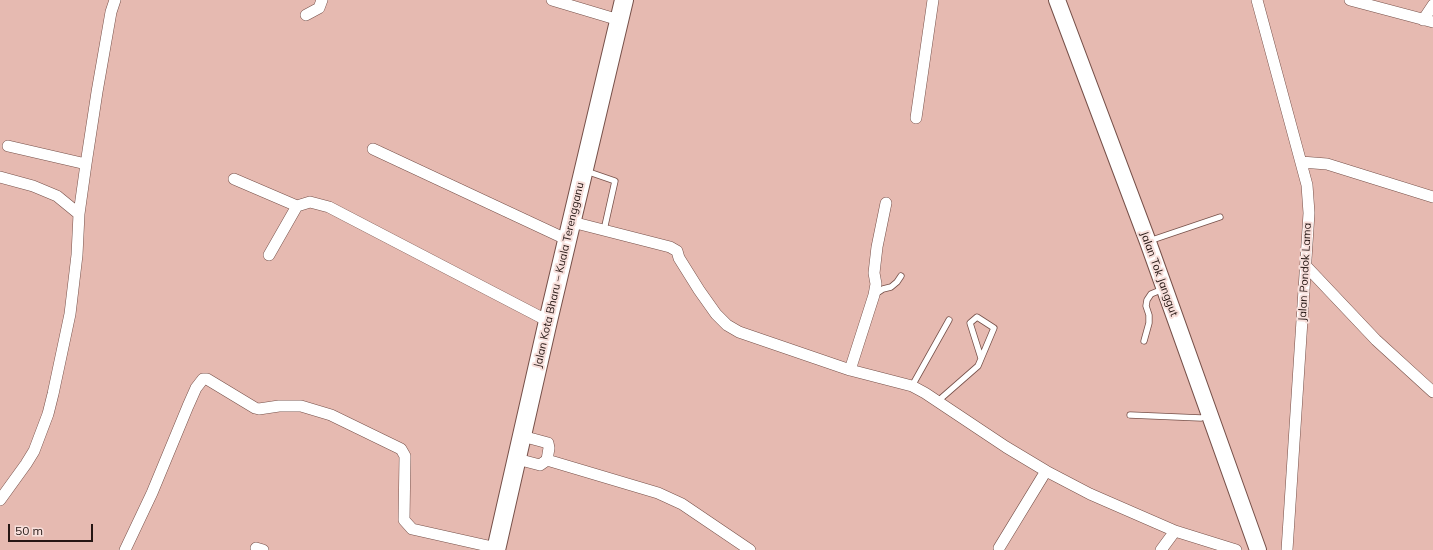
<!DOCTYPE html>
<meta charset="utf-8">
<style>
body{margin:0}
#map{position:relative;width:1433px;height:550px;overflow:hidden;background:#e6bab1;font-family:Mulish,sans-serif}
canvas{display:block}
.scale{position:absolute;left:8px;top:524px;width:85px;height:18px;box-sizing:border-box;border:2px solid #251613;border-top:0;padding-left:5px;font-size:12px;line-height:14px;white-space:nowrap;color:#251613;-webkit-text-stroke:3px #f8e0dc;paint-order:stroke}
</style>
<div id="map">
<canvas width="1433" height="550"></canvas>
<div class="scale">50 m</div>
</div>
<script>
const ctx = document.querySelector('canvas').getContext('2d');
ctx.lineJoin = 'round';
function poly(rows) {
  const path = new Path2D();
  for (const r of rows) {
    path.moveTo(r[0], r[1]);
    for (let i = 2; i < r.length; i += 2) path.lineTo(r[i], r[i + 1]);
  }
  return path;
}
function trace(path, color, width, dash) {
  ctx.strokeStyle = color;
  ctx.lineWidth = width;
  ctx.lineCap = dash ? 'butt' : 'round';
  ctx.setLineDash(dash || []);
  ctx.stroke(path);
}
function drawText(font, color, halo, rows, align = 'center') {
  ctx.font = font + ' Mulish,sans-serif';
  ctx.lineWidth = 4;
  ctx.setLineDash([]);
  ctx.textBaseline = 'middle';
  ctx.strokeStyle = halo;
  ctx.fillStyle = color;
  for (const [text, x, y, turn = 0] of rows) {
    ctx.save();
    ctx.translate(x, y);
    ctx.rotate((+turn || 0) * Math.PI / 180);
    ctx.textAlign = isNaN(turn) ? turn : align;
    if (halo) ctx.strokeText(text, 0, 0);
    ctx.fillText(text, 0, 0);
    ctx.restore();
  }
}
const lane = poly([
 [586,171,615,181,604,230],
 [1149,241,1220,217],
 [874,295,883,289,891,287,897,282,901,276],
 [1144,341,1149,323,1149,315,1146,306,1147,300,1151,294,1163,289],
 [912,386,949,320],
 [938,401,978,366,994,328,977,317,970,323,981,358],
 [1130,415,1201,418,1209,415]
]);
const street = poly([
 [552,0,619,20],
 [1257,0,1307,185,1309,213,1287,550],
 [1350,0,1433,22],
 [306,15,319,8,322,0],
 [1423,20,1433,5],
 [916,118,933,0],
 [8,146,86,164],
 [373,149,568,240],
 [1301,162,1327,164,1433,197],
 [0,177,33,186,57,196,79,214],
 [234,179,297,206,310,202,329,207,548,321],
 [572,222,670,247,677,251,679,258,699,290,716,314,727,325,739,332,850,370,912,386,925,393,1006,447,1046,471,1090,494,1175,531,1236,550],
 [269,255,297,206],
 [1306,266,1376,340,1433,392],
 [850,370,874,295,876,284,874,273,877,247,886,203],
 [522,436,548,443,549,448,547,460],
 [517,459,540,465,547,460,658,493,682,504,750,550],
 [0,500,26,464,34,451,48,414,53,394,70,314,77,255,79,214,86,164,97,92,111,12,115,0],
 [256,548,263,550],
 [999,548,1046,471],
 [125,550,152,493,188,406,196,388,203,379,207,379,255,408,259,409,279,406,301,406,331,415,401,449,405,456,404,520,412,529,497,548],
 [1161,550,1175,531]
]);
const secondary = poly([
 [1057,0,1148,242,1258,550]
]);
const primary = poly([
 [496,550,548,321,624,0]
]);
trace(lane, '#765049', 7);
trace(street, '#765049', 12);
trace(secondary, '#765049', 18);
trace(primary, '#765049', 20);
trace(lane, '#fff', 5.5);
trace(street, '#fff', 11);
trace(secondary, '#fff', 16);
trace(primary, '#fff', 18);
drawText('11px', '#251613', '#f8e0dc', [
 ["Jalan Pondok Lama",1305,272,-87],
 ["Jalan Tok Janggut",1159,274,70],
 ["Jalan Kota Bharu – Kuala Terengganu",559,275,-77]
]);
</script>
